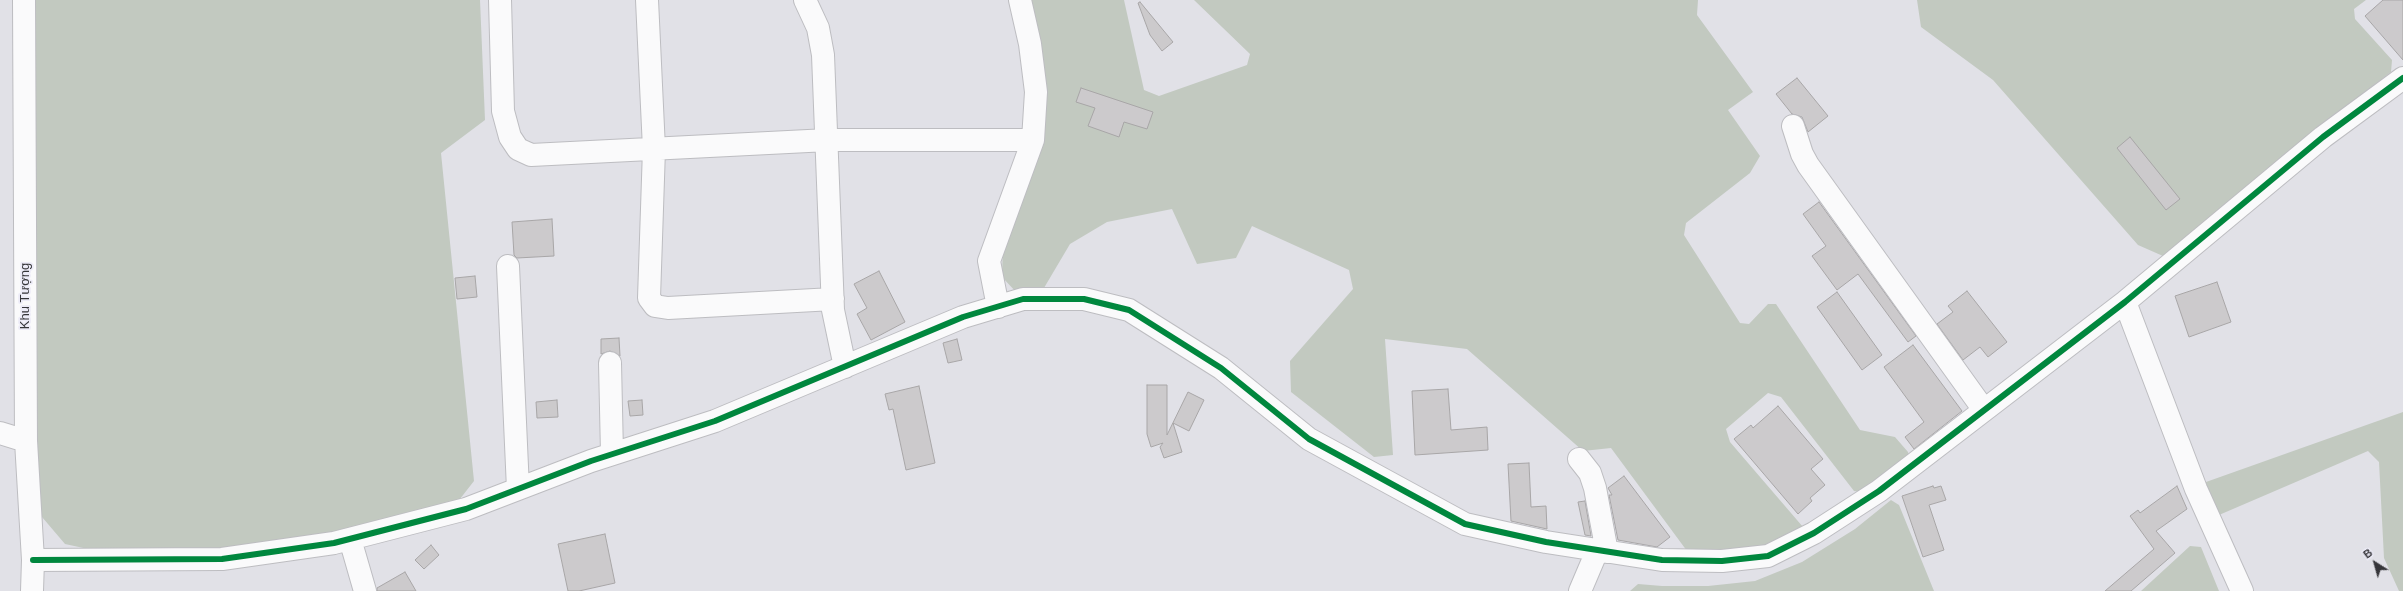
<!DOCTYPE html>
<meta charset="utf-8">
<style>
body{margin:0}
#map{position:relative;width:2403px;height:591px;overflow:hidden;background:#e1e1e7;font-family:Helvetica,sans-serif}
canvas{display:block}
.north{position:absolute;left:2355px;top:543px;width:40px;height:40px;-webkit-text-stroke:3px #ecebf7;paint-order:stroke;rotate:323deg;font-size:11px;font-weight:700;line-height:16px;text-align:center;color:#353539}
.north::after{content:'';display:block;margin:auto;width:14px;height:18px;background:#353539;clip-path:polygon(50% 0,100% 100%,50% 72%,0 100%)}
</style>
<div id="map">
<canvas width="2403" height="591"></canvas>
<div class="north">B</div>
</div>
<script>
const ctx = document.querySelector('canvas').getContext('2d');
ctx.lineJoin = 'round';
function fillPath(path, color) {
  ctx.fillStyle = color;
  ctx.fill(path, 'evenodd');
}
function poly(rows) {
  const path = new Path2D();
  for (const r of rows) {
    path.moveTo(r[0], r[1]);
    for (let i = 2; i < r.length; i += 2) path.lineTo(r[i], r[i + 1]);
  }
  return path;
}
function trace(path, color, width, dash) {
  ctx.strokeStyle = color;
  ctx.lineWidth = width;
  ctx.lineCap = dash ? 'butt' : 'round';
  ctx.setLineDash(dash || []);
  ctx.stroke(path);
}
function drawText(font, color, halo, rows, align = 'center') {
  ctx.font = font + ' Helvetica,sans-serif';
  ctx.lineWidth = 3.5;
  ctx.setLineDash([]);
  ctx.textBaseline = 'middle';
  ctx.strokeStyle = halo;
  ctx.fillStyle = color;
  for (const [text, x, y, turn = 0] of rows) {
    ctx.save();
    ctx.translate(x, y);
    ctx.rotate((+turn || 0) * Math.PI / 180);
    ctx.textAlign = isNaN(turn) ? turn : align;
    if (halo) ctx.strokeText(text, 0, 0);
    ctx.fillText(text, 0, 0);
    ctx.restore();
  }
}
fillPath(poly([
 [35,0,480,0,485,120,441,153,474,481,456,504,350,532,225,551,116,555,65,544,42,517,36,446],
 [1029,0,1124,0,1144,90,1159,96,1247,65,1250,54,1194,0,1698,0,1697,15,1753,92,1728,110,1760,156,1750,173,1686,223,1684,235,1740,323,1749,324,1768,304,1776,304,1860,430,1895,437,1908,452,1910,460,1867,493,1854,491,1781,397,1768,393,1726,429,1730,442,1803,527,1775,545,1751,550,1687,551,1611,448,1583,451,1467,349,1385,339,1393,455,1374,457,1291,392,1290,361,1353,289,1349,270,1252,226,1236,258,1197,264,1172,209,1107,222,1070,244,1041,293,1017,293,1002,277,1003,243,1044,140,1047,88],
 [1917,0,2366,0,2354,9,2355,19,2392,60,2391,72,2315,130,2163,256,2138,245,1993,80,1921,27],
 [2403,412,2403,591,2399,591,2384,558,2379,462,2368,451,2219,515,2203,486,2206,482],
 [1891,500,1899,505,1934,591,1630,591,1638,584,1662,586,1708,586,1755,581,1802,562,1855,529],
 [2190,546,2201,547,2219,591,2141,591]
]), '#c2c9c0');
const building = poly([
 [2383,0,2403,0,2403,60,2365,16,2383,0],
 [1140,2,1173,42,1162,51,1150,35,1138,3,1140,2],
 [1797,78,1828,116,1808,132,1802,117,1792,114,1776,94,1797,78],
 [1081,88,1153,112,1147,129,1124,122,1119,137,1088,126,1095,108,1076,102,1081,88],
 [2130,137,2180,199,2166,210,2117,148,2130,137],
 [1819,202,1916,336,1908,342,1858,274,1837,290,1812,256,1826,246,1803,214,1819,202],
 [552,219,554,256,517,258,514,255,512,222,552,219],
 [879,271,905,322,871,340,857,314,867,308,854,284,879,271],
 [475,276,477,297,457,299,455,278,475,276],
 [2217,282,2231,322,2189,337,2175,296,2217,282],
 [1967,291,2007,342,1988,357,1980,347,1963,360,1937,324,1953,312,1948,306,1967,291],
 [1837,292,1882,355,1862,370,1817,307,1837,292],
 [619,338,620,356,610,351,601,354,601,339,619,338],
 [957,339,962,360,948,363,943,343,957,339],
 [1913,345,1962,411,1914,449,1905,437,1924,422,1884,367,1913,345],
 [1147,385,1167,385,1167,435,1188,392,1204,400,1189,431,1173,423,1182,452,1164,458,1160,447,1163,443,1151,447,1147,434,1147,385],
 [919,386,935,463,906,470,893,409,889,410,885,394,919,386],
 [1448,389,1451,430,1487,427,1488,450,1415,455,1412,391,1448,389],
 [557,400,558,417,537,418,536,402,557,400],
 [642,400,643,415,630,416,628,401,642,400],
 [1778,406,1823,459,1811,469,1825,485,1810,498,1812,501,1798,514,1734,439,1751,425,1753,428,1778,406],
 [1529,463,1531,507,1546,506,1547,529,1511,521,1508,464,1529,463],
 [1624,476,1670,537,1657,547,1618,540,1609,495,1612,495,1608,488,1624,476],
 [1933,486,1934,488,1941,486,1946,500,1929,505,1944,550,1923,557,1902,496,1933,486],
 [2177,486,2187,509,2156,531,2175,553,2131,591,2105,591,2154,549,2130,516,2138,510,2140,513,2177,486],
 [1585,501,1591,536,1585,535,1578,502,1585,501],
 [605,534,615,583,579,591,568,591,558,544,605,534],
 [431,545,439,555,424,569,415,560,431,545],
 [405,572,416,591,377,591,377,588,405,572]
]);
fillPath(building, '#cccacc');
trace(building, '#a8a6a7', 1);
const minor = poly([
 [24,0,26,441,33,560,32,591],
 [500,0,503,111,510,137,518,149,531,155,828,140,1033,140],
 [647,0,654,149,649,298,655,306,668,308,833,299],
 [805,0,818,28,823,55,833,310,845,367],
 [1793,126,1802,154,1808,165,1984,410],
 [508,266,518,489],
 [2125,302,2196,489,2242,591],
 [998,307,989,261,1033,140,1036,92,1030,44,1020,0],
 [610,363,612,454],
 [0,433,26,441],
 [1579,459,1590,473,1595,488,1607,552],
 [350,539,365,591],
 [33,560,222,559,334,543,466,509,591,461,715,421,963,317,1023,299,1084,299,1129,310,1221,368,1309,439,1465,524,1546,542,1662,560,1722,561,1768,556,1814,533,1879,491,2125,302,2323,137,2403,78],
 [1580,591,1597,551]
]);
trace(minor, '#bdbdc1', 24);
trace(minor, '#fafafb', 22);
trace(poly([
 [33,560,222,559,334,543,466,509,591,461,715,421,963,317,1023,299,1084,299,1129,310,1221,368,1309,439,1465,524,1546,542,1662,560,1722,561,1768,556,1814,533,1879,491,2125,302,2323,137,2403,78]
]), '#00873e', 6);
drawText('13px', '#353539', '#ecebf7', [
 ["Khu Tượng",25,296,-90]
]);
</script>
